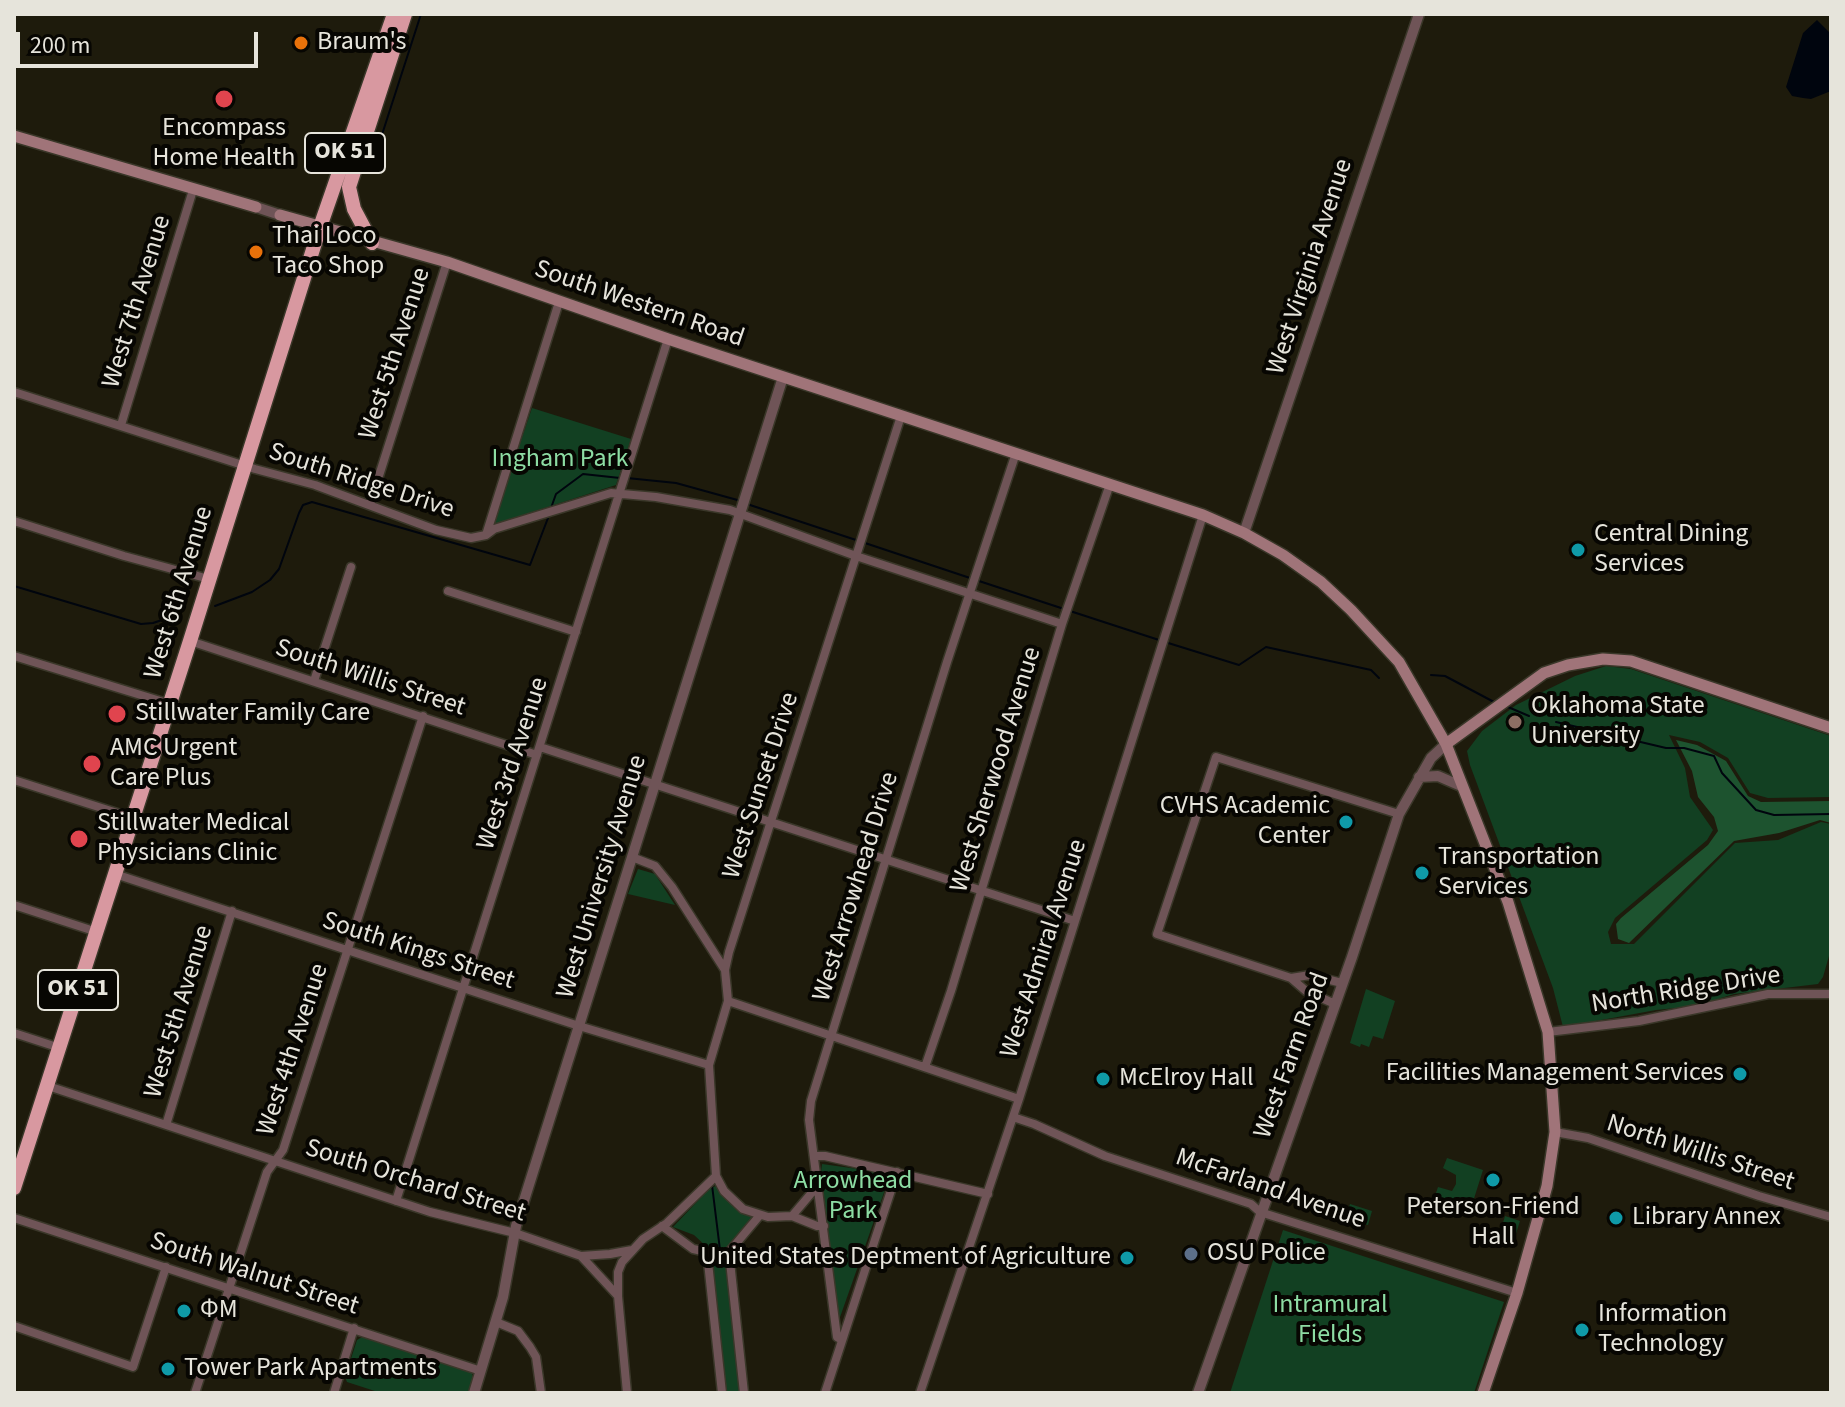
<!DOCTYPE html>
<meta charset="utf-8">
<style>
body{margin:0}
#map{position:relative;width:1845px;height:1407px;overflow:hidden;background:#1e1b0c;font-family:"Source Sans 3",sans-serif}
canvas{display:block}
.frame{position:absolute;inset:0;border:16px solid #e6e4db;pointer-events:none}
.scale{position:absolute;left:16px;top:32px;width:242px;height:36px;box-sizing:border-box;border:4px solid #e6e4db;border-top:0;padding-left:10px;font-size:24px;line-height:28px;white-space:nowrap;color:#e6e4db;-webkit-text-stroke:6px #070602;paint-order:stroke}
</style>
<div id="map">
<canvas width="1845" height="1407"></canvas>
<div class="frame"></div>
<div class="scale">200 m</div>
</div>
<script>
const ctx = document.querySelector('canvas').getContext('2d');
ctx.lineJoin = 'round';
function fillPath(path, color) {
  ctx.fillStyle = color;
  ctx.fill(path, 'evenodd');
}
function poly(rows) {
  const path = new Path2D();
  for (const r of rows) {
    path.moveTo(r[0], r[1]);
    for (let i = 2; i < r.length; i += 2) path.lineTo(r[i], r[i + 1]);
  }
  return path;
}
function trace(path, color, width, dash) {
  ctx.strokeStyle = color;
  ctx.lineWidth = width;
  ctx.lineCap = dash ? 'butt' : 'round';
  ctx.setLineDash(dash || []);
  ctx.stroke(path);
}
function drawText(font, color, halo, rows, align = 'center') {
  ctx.font = font + ' "Source Sans 3",sans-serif';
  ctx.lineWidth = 8;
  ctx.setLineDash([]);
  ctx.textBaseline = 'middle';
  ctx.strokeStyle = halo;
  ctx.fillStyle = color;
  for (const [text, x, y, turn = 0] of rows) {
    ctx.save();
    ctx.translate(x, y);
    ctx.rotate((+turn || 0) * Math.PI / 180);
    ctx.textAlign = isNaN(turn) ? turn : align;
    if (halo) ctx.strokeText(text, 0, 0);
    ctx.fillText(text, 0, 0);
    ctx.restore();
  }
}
fillPath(poly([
 [532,408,631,439,616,485,492,525],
 [1606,666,1631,669,1831,736,1831,797,1768,798,1750,793,1728,758,1700,742,1669,735,1685,768,1690,797,1713,830,1707,840,1615,918,1608,932,1611,944,1634,944,1735,843,1778,840,1821,822,1831,824,1831,949,1823,977,1818,984,1734,994,1696,1006,1656,1010,1563,1027,1553,988,1470,765,1467,751,1482,731,1516,705,1575,676],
 [638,869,655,874,675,905,628,894],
 [1366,989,1395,1001,1383,1039,1373,1036,1369,1047,1361,1044,1360,1047,1350,1043],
 [1447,1158,1483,1170,1471,1208,1435,1196,1438,1187,1452,1191,1456,1184,1456,1175,1443,1168],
 [822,1164,880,1172,887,1184,839,1320,821,1172],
 [716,1186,719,1186,754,1216,732,1243,725,1249,716,1251,709,1249,694,1235,673,1227,710,1188],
 [1350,1204,1372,1211,1368,1225,1345,1218],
 [1505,1216,1520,1221,1513,1243,1498,1239],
 [1283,1230,1504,1302,1474,1393,1230,1393],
 [717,1262,722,1262,727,1268,742,1393,726,1393,712,1268],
 [362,1337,472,1373,473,1378,468,1393,381,1393,347,1382,345,1377,357,1340]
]), '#124022');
fillPath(poly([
 [1676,740,1697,745,1726,761,1748,796,1761,802,1831,801,1831,823,1820,820,1779,833,1734,841,1629,943,1618,939,1616,924,1621,918,1708,845,1718,831,1714,817,1698,797,1692,771]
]), '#1d532f');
fillPath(poly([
 [1817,20,1831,34,1831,91,1811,99,1803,98,1792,96,1786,87,1803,33],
 [267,146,284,151,281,167,265,159]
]), '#00050e');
trace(poly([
 [377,150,421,14],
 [627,478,676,483,741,501],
 [747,504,859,541],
 [551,508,556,494,583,474,620,478],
 [865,543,973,579],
 [979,581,1064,609],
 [14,586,141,624,153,623,180,614],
 [215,606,252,592,270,580,279,569,299,513,303,505,312,502,530,565,548,518],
 [1070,611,1159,640],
 [1165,642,1239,665,1266,647,1371,670,1379,678],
 [1431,675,1445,676,1494,702],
 [1508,707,1529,716],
 [1556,722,1666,748,1684,748,1714,756,1722,773,1756,810,1774,815,1831,814],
 [712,1185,720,1250]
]), '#00050e', 2);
const minor = poly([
 [14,392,255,469,315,485,436,530,471,538,486,535,494,529,611,493,656,497,730,510,856,556,1062,624],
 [121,425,193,190],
 [370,504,447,262],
 [14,521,124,556,209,579],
 [486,535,559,302],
 [448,591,576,632],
 [190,641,537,755],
 [14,656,170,704],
 [314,681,351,567],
 [540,747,1075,921],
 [14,780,133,818],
 [632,857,655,866,672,887,725,970],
 [115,874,579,1026,709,1065],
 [14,905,97,932],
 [1291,978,1310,975,1342,983],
 [728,1001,1019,1099],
 [1335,1004,1306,991,1291,978,1157,934,1216,757,1399,814],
 [1548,1032,1639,1021,1768,994,1831,994],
 [14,1033,60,1048],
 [925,1067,951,991,1062,624,1110,484],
 [48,1086,430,1212,515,1233,581,1256,618,1296,627,1393],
 [1013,1117,1034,1124,1105,1156,1251,1204,1260,1212,1517,1293],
 [166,1125,232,911],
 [1555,1132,1588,1138,1759,1196,1831,1217],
 [815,1156,825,1156,988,1194],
 [716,1176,724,1191,743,1209,768,1217,792,1216,817,1226,824,1226],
 [396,1201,668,339],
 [792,1216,814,1190,819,1188],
 [14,1218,481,1371],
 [662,1226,693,1249,721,1255,729,1252],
 [707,1253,722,1393],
 [581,1256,610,1254,632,1250],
 [618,1296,618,1272,622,1262,643,1239,667,1223,716,1176,709,1065,728,1001,725,970,729,952,901,416],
 [496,1322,518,1331,530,1347,536,1357,541,1393],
 [14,1326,133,1367,166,1267],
 [842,1340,837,1337,809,1120,811,1101,947,662,1016,453],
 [195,1393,267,1172,283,1150,423,716],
 [334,1393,354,1328],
 [744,1393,729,1252,760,1215],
 [825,1393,897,1172],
 [920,1393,1019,1099,1203,515]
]);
const tertiary = poly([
 [256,207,280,215],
 [1244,533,1419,14],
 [1419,777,1438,776,1461,786],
 [474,1393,503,1297,516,1226,783,377],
 [1198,1393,1352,957,1399,814,1431,758,1446,744]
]);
const secondary = poly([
 [14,136,256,207],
 [280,215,447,262,668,339,1203,515,1244,533,1283,555,1321,582,1351,610,1399,662,1446,744,1508,902,1548,1032,1555,1132,1547,1186,1517,1293,1483,1393],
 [1446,744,1544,673,1568,665,1603,659,1631,661,1831,728]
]);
const trunk = poly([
 [372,243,354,209,349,187,405,14],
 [14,1188,190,641,320,227,394,14]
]);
trace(minor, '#3a3729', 11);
trace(tertiary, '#3a3729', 13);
trace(secondary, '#3a3729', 14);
trace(trunk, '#3a3729', 17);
trace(minor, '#6f5457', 8);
trace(tertiary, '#6f5457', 10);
trace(secondary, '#a07479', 11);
trace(trunk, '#d898a0', 14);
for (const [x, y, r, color] of [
 [301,43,8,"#e8710a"],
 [224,99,10,"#e0444e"],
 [256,252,8,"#e8710a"],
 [1578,550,8,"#0f9aa8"],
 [117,714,10,"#e0444e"],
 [1515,722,8,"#8d6e63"],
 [92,764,10,"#e0444e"],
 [1346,822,8,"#0f9aa8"],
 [79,839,10,"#e0444e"],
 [1422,873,8,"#0f9aa8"],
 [1740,1074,8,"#0f9aa8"],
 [1103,1079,8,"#0f9aa8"],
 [1493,1180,8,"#0f9aa8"],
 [1616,1218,8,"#0f9aa8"],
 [1191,1254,8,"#5c6f8a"],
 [1127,1258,8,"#0f9aa8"],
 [184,1311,8,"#0f9aa8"],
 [1582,1330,8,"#0f9aa8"],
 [168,1369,8,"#0f9aa8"]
]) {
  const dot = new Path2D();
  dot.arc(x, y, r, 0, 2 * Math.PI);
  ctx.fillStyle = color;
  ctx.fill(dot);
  trace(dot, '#070602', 3);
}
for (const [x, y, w] of [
 [345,153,80],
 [78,990,80]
]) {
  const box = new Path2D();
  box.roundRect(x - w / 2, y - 20, w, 40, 6);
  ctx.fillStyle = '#070602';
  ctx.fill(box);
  trace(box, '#e6e4db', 2);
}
drawText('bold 24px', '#e6e4db', null, [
 ["OK 51",345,153],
 ["OK 51",78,990]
]);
drawText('26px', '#e6e4db', '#070602', [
 ["Braum's",317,43],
 ["Encompass",224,129,"center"],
 ["Home Health",224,159,"center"],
 ["Thai Loco",272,237],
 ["Taco Shop",272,267],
 ["Central Dining",1594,535],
 ["Services",1594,565],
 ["Oklahoma State",1531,707],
 ["University",1531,737],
 ["Stillwater Family Care",135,714],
 ["AMC Urgent",110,749],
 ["Care Plus",110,779],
 ["CVHS Academic",1330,807,"right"],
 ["Center",1330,837,"right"],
 ["Stillwater Medical",97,824],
 ["Physicians Clinic",97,854],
 ["Transportation",1438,858],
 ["Services",1438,888],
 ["Facilities Management Services",1724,1074,"right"],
 ["McElroy Hall",1119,1079],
 ["Peterson-Friend",1493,1208,"center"],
 ["Hall",1493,1238,"center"],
 ["Library Annex",1632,1218],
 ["OSU Police",1207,1254],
 ["United States Deptment of Agriculture",1111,1258,"right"],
 ["ΦΜ",200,1311],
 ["Information",1598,1315],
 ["Technology",1598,1345],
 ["Tower Park Apartments",184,1369]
], 'left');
drawText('26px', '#e6e4db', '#070602', [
 ["West Virginia Avenue",1311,267,-72],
 ["West 7th Avenue",138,302,-73],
 ["South Western Road",639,305,19],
 ["West 5th Avenue",396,354,-72],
 ["South Ridge Drive",361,482,18],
 ["West 6th Avenue",180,593,-73],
 ["South Willis Street",370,679,18],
 ["West 3rd Avenue",514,764,-72],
 ["West Sherwood Avenue",997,770,-73],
 ["West Sunset Drive",762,786,-72],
 ["West University Avenue",603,877,-73],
 ["West Arrowhead Drive",857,887,-73],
 ["West Admiral Avenue",1045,949,-72],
 ["South Kings Street",418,952,18],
 ["North Ridge Drive",1686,991,-9],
 ["West 5th Avenue",180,1012,-73],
 ["West 4th Avenue",294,1050,-72],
 ["West Farm Road",1293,1056,-70],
 ["North Willis Street",1700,1154,18],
 ["South Orchard Street",415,1182,17],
 ["McFarland Avenue",1270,1190,19],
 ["South Walnut Street",254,1275,18]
]);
drawText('26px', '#8ddca3', '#070602', [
 ["Ingham Park",560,460],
 ["Arrowhead",853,1182],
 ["Park",853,1212],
 ["Intramural",1330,1306],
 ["Fields",1330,1336]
]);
</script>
